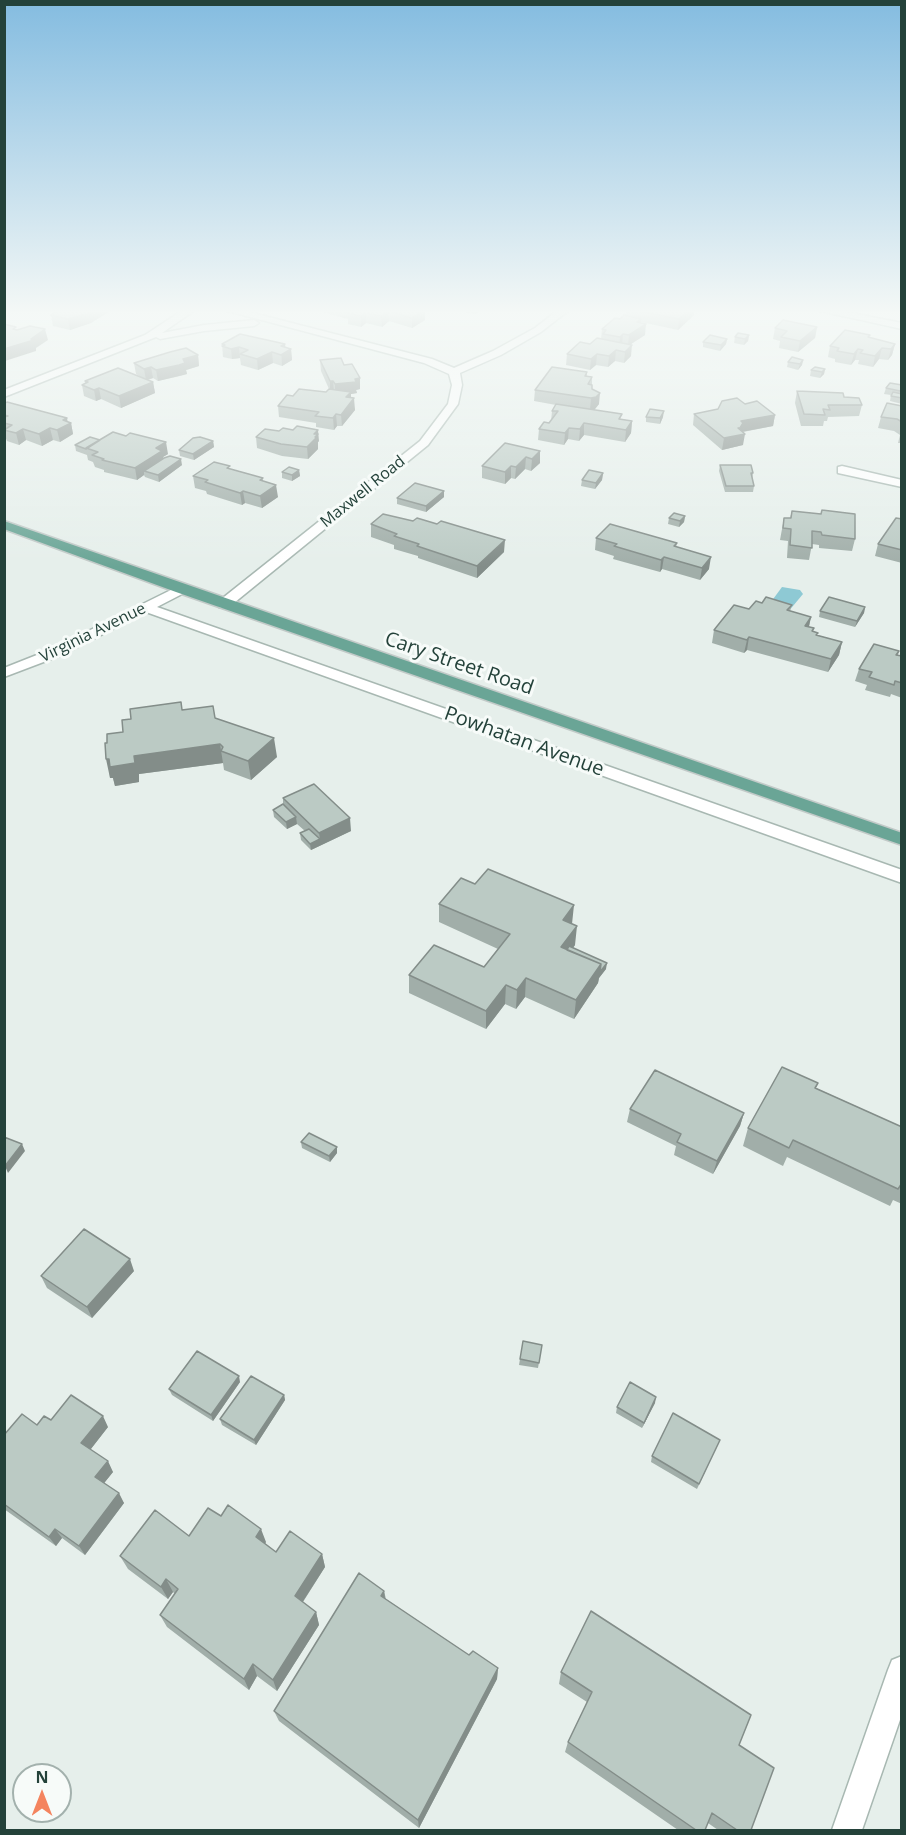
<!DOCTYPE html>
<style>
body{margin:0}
#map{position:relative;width:906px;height:1835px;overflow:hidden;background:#e6efeb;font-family:"Open Sans",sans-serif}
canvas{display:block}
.frame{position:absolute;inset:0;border:6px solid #24423a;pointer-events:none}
.north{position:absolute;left:12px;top:1763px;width:60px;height:60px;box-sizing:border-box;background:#f7fbf9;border:2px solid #a3b1ad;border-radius:50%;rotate:0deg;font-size:16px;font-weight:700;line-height:24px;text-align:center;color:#24423a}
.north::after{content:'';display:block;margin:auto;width:21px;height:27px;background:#f4845f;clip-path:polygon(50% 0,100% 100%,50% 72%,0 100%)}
</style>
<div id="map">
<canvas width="906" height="1835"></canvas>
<div class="frame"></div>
<div class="north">N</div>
</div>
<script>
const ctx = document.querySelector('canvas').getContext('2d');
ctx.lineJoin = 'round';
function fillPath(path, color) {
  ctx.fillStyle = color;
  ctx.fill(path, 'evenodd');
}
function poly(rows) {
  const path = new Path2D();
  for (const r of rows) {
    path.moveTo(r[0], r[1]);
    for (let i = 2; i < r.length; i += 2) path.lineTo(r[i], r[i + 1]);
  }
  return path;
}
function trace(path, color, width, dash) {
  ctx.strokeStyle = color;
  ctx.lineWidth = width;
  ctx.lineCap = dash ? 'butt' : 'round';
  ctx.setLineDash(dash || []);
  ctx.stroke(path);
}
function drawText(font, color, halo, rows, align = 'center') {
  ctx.font = font + ' "Open Sans",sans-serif';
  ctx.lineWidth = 6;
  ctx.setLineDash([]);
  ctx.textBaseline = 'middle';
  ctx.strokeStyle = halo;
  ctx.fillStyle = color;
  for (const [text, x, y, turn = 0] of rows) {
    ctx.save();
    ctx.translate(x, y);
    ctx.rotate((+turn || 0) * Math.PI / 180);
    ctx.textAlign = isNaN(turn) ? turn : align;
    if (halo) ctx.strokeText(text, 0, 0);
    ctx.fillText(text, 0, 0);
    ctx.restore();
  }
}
fillPath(poly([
 [782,587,800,590,803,594,788,612,768,606]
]), '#8ec9d4');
const street = poly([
 [183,310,195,310,162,333,204,325,254,320,259,323,254,326,204,331,160,339,156,337,4,397,4,390,145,335,183,310],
 [224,310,241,310,432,359,454,368,493,351,535,328,558,310,569,310,541,332,501,355,460,373,462,385,458,404,428,445,229,607,224,608,219,607,217,604,219,601,420,441,448,404,452,385,449,374,424,363,224,310],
 [816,310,836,310,902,323,902,329,816,310],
 [842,466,902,480,902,487,838,473,838,467,842,466],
 [181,585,188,589,186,592,157,607,902,870,902,883,146,612,62,655,4,677,4,668,52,649,181,585],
 [902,1656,902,1714,862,1830,832,1830,888,1670,892,1660,902,1656]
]);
const primary = poly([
 [4,521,902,833,902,845,176,592,4,529,4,521]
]);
trace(street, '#a8b8b2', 3);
trace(primary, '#c2cac8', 3);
fillPath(street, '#fff');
fillPath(primary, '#6aa596');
fillPath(poly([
 [53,310,108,310,108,312,91,323,70,330,53,326,51,315,54,314],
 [323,310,425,310,425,320,412,328,389,321,382,327,366,323,361,327,348,324,348,319,323,312],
 [455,310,481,310,475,314],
 [627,310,694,310,694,315,678,330,641,322,645,335,631,344,631,356,624,363,615,361,608,367,596,365,590,370,566,365,567,354,601,339,602,329,626,316],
 [817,327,815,338,798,352,779,348,780,341,773,339,775,328],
 [749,335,748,341,744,345,734,343,735,337],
 [870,338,895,344,892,355,888,360,879,359,873,367,858,364,859,360,855,360,851,365,835,362,835,359,828,357,830,346],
 [727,339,726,344,720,351,703,347,703,342],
 [222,344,285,344,285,347,291,349,292,360,282,366,273,363,258,370,241,365,240,358,232,359,223,357],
 [198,355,199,366,186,370,187,374,180,376,158,381,153,378,148,380,153,382,155,393,121,408,101,399,96,401,84,396,82,385,85,384,85,381,139,376,136,374,134,363],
 [320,360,344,365,360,389,356,390,357,393,351,394,351,398,355,410,342,426,337,426,334,430,316,427,316,423,279,417,278,406,293,396,326,392,329,389,321,371],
 [803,360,802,365,798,370,787,367,788,362],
 [825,369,824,374,820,378,810,376,811,370],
 [587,372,587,376,592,377,592,389,599,404,595,409,592,409,621,419,632,421,631,433,625,442,584,435,579,441,568,439,564,445,538,440,539,429,549,423,551,421,552,411,556,405,534,401,535,390],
 [890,383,902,392,900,394,902,394,902,404,890,401,891,395,884,394,886,388],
 [797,391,844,397,862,405,859,416,828,417,827,421,824,421,823,426,801,426,795,403],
 [4,404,67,418,67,422,71,423,73,434,60,442,53,440,42,446,26,440,19,445,7,441,4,434],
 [745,404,775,415,773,426,743,432,743,445,722,450,693,425,694,414],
 [902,406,902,443,898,443,900,435,894,431,878,428,881,417],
 [646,417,663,417,660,424,646,422],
 [256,437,319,441,318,442,318,449,308,459,282,456,257,448],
 [100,440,168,454,163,457,163,459,182,465,159,482,145,477,144,475,137,480,104,472,104,470,95,467,93,462,88,460,87,455,76,451,75,445],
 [213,441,214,447,194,460,180,456,179,450],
 [540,451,540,463,531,471,525,469,515,479,511,478,505,484,482,478,482,466],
 [720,465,753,473,752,480,754,486,753,492,725,492,719,471],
 [231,469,263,478,263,481,278,497,262,508,245,503,242,505,207,494,206,491,195,488,193,476],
 [299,470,300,476,292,481,282,478,282,472],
 [603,473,602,480,595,489,581,486,582,480],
 [444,491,444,497,426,512,397,504,397,498],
 [822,510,855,539,852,551,819,548,819,545,812,544,809,560,787,558,788,541,780,540,784,518,790,518,792,511,821,514],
 [685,516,684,522,679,527,668,524,669,518],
 [902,519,902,563,875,556,878,544],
 [371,524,504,552,477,578,418,558,418,556,394,549,394,545,371,537],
 [596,538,677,543,676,547,709,569,700,580,662,569,660,572,613,559,614,556,595,550],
 [762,603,792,605,790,611,811,617,809,627,814,628,813,631,817,635,842,642,839,655,828,672,747,650,744,653,712,643,714,630,749,609],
 [865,607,864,613,855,627,819,617,820,611],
 [899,651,898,655,902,656,902,698,891,694,890,697,865,690,867,685,855,681,859,669],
 [183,710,215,718,277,757,251,780,224,770,223,763,139,774,139,782,115,786,113,778,110,778,107,743,123,732],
 [283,798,351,831,311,850,301,840,300,833,305,831,297,824,287,829,274,817,273,810,283,804],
 [439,904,572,924,575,945,573,948,606,969,599,978,598,983,574,1019,525,997,516,1009,505,1004,486,1029,409,993,409,975,484,967,498,949,439,922],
 [818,1083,816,1088,902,1127,902,1204,893,1200,890,1206,787,1157,783,1166,743,1146,748,1128],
 [630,1109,744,1113,740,1126,713,1174,674,1155,676,1146,627,1122],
 [301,1142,337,1147,337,1153,330,1162,302,1148],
 [134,1271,92,1318,47,1288,41,1276],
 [542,1345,538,1368,519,1365,520,1359],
 [240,1382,213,1421,172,1395,169,1389],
 [284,1395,285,1400,256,1445,222,1425,220,1419],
 [655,1403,642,1428,616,1413,617,1407],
 [51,1420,108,1427,90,1450,113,1472,104,1483,124,1503,85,1555,62,1538,56,1546,4,1509,4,1435],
 [720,1440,697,1489,651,1462,652,1456],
 [189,1536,266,1542,265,1543,276,1552,322,1554,325,1567,303,1602,316,1612,319,1625,277,1691,257,1676,249,1690,167,1627,160,1615,175,1594,173,1592,168,1599,128,1569,120,1556],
 [384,1591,386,1599,469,1655,498,1668,497,1679,419,1828,279,1721,274,1711],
 [561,1672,739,1745,751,1830,718,1830,708,1823,705,1830,678,1830,565,1752,568,1742,587,1702,559,1684]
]), '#a1aea9');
fillPath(poly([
 [93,310,108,310,108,312,91,323,70,330,68,319],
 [423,310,425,310,425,320,412,328,412,318],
 [475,310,481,310,475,314],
 [689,310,694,310,694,315,678,330,679,319],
 [389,311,389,321,382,327,381,316],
 [366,313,366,323,361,327,361,316],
 [641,319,640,328,646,324,645,335,628,346,629,335,637,322],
 [817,327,815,338,798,352,800,341],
 [45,329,48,340,36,348,36,351,5,361,4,349,31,339],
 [623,334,622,345,619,348,620,337],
 [749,335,748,341,744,345,745,339],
 [727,339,726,344,720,351,721,345],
 [285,344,286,352,291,349,292,360,282,366,281,346],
 [895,344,892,355,888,360,891,349],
 [632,345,631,356,624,363,625,352],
 [239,347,240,358,232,359,231,349],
 [882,348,879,359,873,367,875,356],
 [858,349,855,360,851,365,854,354],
 [616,350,615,361,608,367,609,356],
 [272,352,273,363,258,370,257,359],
 [597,354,596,365,590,370,591,359],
 [198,355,199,366,186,370,187,374,158,381,156,370,183,359],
 [803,360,802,365,798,370,800,364],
 [151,367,153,378,146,380,144,369],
 [825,369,824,374,820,378,822,372],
 [360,378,360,389,356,390,357,393,351,394,351,402,354,398,355,410,342,426,341,415,335,395,335,384],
 [330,381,333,381,334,392,330,393],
 [153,382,155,393,121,408,119,396],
 [99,388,101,399,96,401,94,390],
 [600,393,599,404,595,409,590,410,591,398],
 [664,411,663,417,660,424,660,418],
 [336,414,337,426,334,430,333,418],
 [775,415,773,426,741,432,745,434,743,445,722,450,724,438,739,435,741,421],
 [67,418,68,424,71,423,73,434,60,442,57,430,63,420],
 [632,421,631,433,625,442,626,430],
 [584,423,584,435,579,441,580,429],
 [50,428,53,440,42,446,39,434],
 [569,428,568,439,564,445,565,433],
 [23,429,26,440,19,445,16,433],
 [318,430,319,441,318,442,318,449,308,459,307,447,314,434],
 [213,441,214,447,194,460,193,454],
 [166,442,168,454,163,457,164,463,144,471,144,475,137,480,135,468,156,448],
 [540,451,540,463,531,471,532,459],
 [526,457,525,469,515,479,516,467],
 [181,459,182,465,159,482,158,475],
 [511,466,511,478,505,484,505,472],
 [299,470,300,476,292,481,292,475],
 [603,473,602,480,595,489,596,483],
 [276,485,278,497,262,508,260,496],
 [243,491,245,503,242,505,240,493],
 [444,491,444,497,426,512,426,506],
 [685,516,684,522,679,527,680,521],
 [505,540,504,552,477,578,477,566],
 [664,557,662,569,660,572,661,560],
 [711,557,709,569,700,580,702,568],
 [865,607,864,613,855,627,857,621],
 [811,617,808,630,805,626],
 [749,637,747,650,744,653,747,640],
 [842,642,839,655,828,672,831,659],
 [274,738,277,757,251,780,248,761],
 [220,744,223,763,139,774,139,782,115,786,113,778,110,778,106,759],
 [296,817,297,824,287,829,286,822],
 [350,818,351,831,311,850,310,844,320,839,319,833],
 [574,905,572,924,563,920],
 [577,926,575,945,563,961,561,947],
 [607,963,606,969,599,978,598,983,574,1019,576,1000,601,964],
 [526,978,525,997,516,1009,517,990],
 [506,985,505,1004,486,1029,486,1011],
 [744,1113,740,1126,713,1174,717,1161],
 [22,1144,25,1151,8,1173,5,1166],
 [337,1147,337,1153,330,1162,329,1156],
 [130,1259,134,1271,92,1318,87,1307],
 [239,1376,240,1382,213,1421,211,1415],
 [284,1395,285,1400,256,1445,254,1440],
 [656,1397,655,1403,642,1428,644,1423],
 [103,1416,108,1427,87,1454,81,1443],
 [108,1461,113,1472,101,1487,95,1477],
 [119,1493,124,1503,85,1555,79,1546],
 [55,1529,62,1538,56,1546,49,1537],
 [261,1529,266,1542,261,1550,256,1537],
 [322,1554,325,1567,298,1609,295,1596],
 [166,1579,173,1592,168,1599,161,1587],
 [384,1591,386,1604,381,1596],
 [316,1612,319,1625,277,1691,273,1680],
 [253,1664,257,1676,249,1690,244,1679],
 [498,1668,497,1679,419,1828,418,1820]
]), '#838d89');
const building = poly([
 [60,310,93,310,89,313,68,319,51,315,60,310],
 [352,310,423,310,412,318,389,311,381,316,366,313,361,316,347,313,352,310],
 [634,310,689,310,679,319,634,310],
 [624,315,641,319,637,322,646,324,629,335,623,334,620,337,603,334,606,330,602,329,615,318,620,319,624,315],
 [783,320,817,327,800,341,781,337,787,331,775,328,783,320],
 [4,324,16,327,13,329,17,330,30,326,45,329,31,339,34,340,4,349,4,324],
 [845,330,870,335,868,337,895,344,891,349,882,348,875,356,860,353,863,350,858,349,854,354,837,351,839,348,830,346,845,330],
 [738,333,749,335,745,339,735,337,738,333],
 [240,334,285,344,281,346,291,349,281,355,272,352,257,359,240,354,248,350,239,347,231,349,222,346,225,345,222,344,240,334],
 [710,335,727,339,721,345,703,342,710,335],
 [597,338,632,345,625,352,616,350,609,356,597,354,591,359,567,354,580,342,590,344,597,338],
 [186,348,198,355,183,359,185,363,179,365,156,370,151,367,144,369,134,363,170,352,186,348],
 [792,357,803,360,800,364,788,362,792,357],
 [341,358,344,365,352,364,360,378,355,379,356,382,335,384,333,381,330,381,320,360,341,358],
 [552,367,587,372,585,376,592,377,588,384,592,385,592,389,600,393,596,397,591,398,535,390,552,367],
 [815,367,825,369,822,372,811,370,815,367],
 [118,368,153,382,119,396,99,388,94,390,82,385,88,382,85,381,118,368],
 [890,383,902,385,902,388,900,391,886,388,890,383],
 [299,389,326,392,329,389,351,392,346,397,354,398,341,415,336,414,333,418,315,416,319,412,278,406,287,395,293,396,299,389],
 [797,391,843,393,844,397,859,398,862,405,828,405,830,410,823,409,825,415,804,414,797,391],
 [893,392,902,394,902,398,891,396,893,392],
 [737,398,745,404,757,401,775,415,741,421,743,423,740,428,738,428,745,434,724,438,694,414,718,409,722,401,737,398],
 [7,402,67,418,63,420,71,423,57,430,50,428,39,434,23,429,16,433,4,430,12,425,4,423,4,417,8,416,4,415,4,404,7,402],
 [887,403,902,406,902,422,897,419,881,417,887,403],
 [556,404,622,414,619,419,632,421,626,430,584,423,580,429,569,428,565,433,539,429,544,422,549,423,558,411,552,411,556,404],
 [650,409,664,411,660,418,646,417,650,409],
 [297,426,318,430,314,434,318,434,315,437,317,437,307,447,281,444,256,437,265,429,279,431,283,428,293,430,297,426],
 [113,432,126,436,130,433,166,442,156,448,162,451,135,468,102,460,104,459,92,455,98,452,86,448,113,432],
 [90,437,100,440,86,449,75,445,90,437],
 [200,437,213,441,193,454,179,450,193,438,200,437],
 [505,443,540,451,532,459,526,457,516,467,511,466,505,472,482,466,505,443],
 [170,456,181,459,158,475,144,471,164,458,170,456],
 [214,462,230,466,227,468,263,478,260,480,276,485,260,496,243,491,240,493,205,482,208,480,193,476,214,462],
 [720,465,751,465,753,473,751,473,754,486,726,486,720,465],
 [289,467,299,470,292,475,282,472,289,467],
 [589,470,603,473,596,483,582,480,589,470],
 [415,483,444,491,426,506,397,498,415,483],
 [822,510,855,514,855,539,822,535,821,532,812,531,812,548,790,545,791,529,783,528,784,518,791,518,792,511,821,514,822,510],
 [674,513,685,516,680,521,669,518,674,513],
 [383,514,413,521,417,518,437,524,441,521,505,540,477,566,417,546,419,544,394,536,397,534,371,524,383,514],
 [896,518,902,519,902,550,878,544,896,518],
 [610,524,677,543,674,546,711,557,702,568,664,557,661,560,614,546,617,544,596,538,610,524],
 [766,597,792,605,787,610,811,617,805,626,814,628,812,631,818,633,816,635,842,642,831,659,749,637,747,640,714,630,734,605,749,609,756,601,762,603,766,597],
 [829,597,865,607,857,621,820,611,829,597],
 [874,644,899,651,896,655,902,656,902,683,895,681,894,685,869,677,872,672,859,669,874,644],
 [181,702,182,710,213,706,215,718,274,738,248,761,221,751,223,747,220,744,134,756,135,763,110,767,109,759,106,759,105,743,107,743,107,734,123,732,122,720,131,719,130,709,181,702],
 [314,784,350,818,319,833,283,798,314,784],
 [283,804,296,817,286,822,273,810,283,804],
 [309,829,320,839,310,844,300,833,309,829],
 [488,869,574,905,563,920,577,926,561,947,601,964,576,1000,526,978,517,990,506,985,486,1011,409,975,434,945,484,967,510,934,439,904,461,878,475,884,488,869],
 [569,946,607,963,600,972,601,964,567,950,569,946],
 [782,1067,818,1083,815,1088,902,1127,902,1183,898,1189,793,1140,789,1148,748,1128,782,1067],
 [655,1070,744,1113,717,1161,677,1142,681,1134,630,1109,655,1070],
 [309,1133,337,1147,329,1156,301,1142,309,1133],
 [4,1137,22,1144,5,1166,4,1166,4,1137],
 [84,1229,130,1259,87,1307,41,1276,84,1229],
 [523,1341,542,1345,539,1363,520,1359,523,1341],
 [197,1351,239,1376,211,1415,169,1389,197,1351],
 [251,1376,284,1395,254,1440,220,1419,251,1376],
 [630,1382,656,1397,644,1423,617,1407,630,1382],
 [71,1395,103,1416,81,1443,108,1461,95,1477,119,1493,79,1546,55,1529,49,1537,4,1504,4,1435,22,1414,37,1425,44,1416,51,1420,71,1395],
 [673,1413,720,1440,699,1484,652,1456,673,1413],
 [228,1505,261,1529,256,1537,276,1552,290,1531,322,1554,295,1596,316,1612,273,1680,253,1664,244,1679,160,1615,178,1589,166,1579,161,1587,120,1556,155,1510,189,1536,208,1508,221,1516,228,1505],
 [359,1573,384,1591,381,1596,469,1655,473,1651,498,1668,418,1820,274,1711,359,1573],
 [591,1611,751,1715,739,1745,774,1768,751,1830,737,1830,712,1813,705,1830,696,1830,568,1742,592,1692,561,1672,591,1611]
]);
fillPath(building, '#bbcac4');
trace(building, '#838d89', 1.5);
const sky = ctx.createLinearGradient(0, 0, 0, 567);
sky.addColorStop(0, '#84bce0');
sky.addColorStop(0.55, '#f4f8f6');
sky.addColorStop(1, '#f4f8f600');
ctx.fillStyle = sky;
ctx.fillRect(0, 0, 906, 567);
drawText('16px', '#24423a', '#f7fbf9', [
 ["Maxwell Road",363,492,-39],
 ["Virginia Avenue",93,633,-26]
]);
drawText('20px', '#24423a', '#f7fbf9', [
 ["Cary Street Road",459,664,19],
 ["Powhatan Avenue",524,742,20]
]);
</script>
